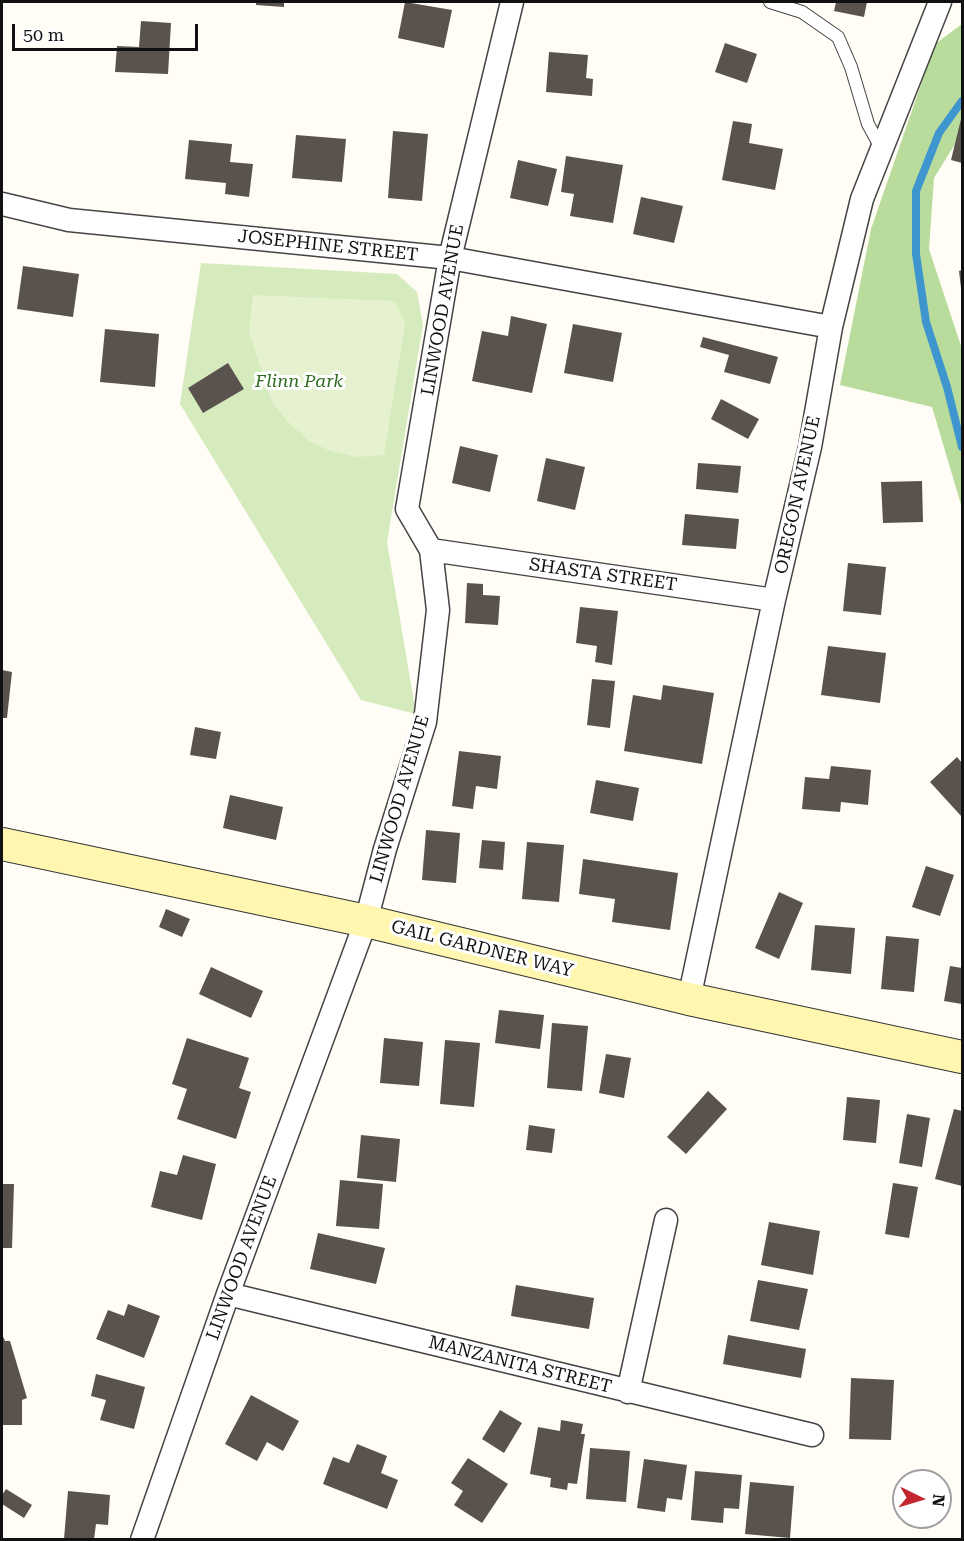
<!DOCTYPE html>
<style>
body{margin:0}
#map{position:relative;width:964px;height:1541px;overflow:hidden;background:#fffdf5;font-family:"Roboto Serif",serif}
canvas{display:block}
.frame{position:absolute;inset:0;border:3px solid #111;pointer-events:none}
.north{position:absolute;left:892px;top:1469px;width:60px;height:60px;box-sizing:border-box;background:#fff;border:2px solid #a0a0a0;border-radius:50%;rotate:95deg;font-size:16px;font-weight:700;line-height:24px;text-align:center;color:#111}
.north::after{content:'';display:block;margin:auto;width:21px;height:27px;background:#c4262e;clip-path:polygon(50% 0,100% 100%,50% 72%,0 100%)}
.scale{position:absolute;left:12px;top:24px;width:186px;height:27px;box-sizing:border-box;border:3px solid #111;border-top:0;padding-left:8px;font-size:18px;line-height:21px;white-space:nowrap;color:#111;-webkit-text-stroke:4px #fff;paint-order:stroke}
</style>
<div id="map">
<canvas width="964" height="1541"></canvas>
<div class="frame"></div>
<div class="north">N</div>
<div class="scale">50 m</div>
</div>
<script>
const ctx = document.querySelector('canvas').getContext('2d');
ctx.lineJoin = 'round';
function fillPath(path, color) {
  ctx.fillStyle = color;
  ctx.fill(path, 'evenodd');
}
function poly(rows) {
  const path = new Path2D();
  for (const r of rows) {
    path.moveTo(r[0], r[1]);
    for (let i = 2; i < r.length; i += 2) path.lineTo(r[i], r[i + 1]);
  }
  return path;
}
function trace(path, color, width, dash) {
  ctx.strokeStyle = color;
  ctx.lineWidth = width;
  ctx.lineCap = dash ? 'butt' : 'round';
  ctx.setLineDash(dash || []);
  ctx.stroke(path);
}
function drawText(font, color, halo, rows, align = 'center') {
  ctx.font = font + ' "Roboto Serif",serif';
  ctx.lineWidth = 6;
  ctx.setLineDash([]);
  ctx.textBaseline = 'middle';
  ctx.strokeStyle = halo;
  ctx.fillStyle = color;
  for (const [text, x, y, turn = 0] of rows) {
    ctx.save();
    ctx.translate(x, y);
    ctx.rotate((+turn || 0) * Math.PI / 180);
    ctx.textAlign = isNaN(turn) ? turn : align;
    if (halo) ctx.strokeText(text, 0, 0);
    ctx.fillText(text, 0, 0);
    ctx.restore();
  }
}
fillPath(poly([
 [201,263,397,274,417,292,423,325,387,542,416,714,361,700,180,404]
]), '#d5ebbd');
fillPath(poly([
 [962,24,962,133,934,178,929,249,962,349,962,508,932,407,840,385,871,229,935,44]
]), '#b9dc9c');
fillPath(poly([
 [253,295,395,301,405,324,384,455,356,457,331,451,310,442,287,421,272,402,249,332]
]), '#e6f2cf');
trace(poly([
 [962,101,939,133,916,191,916,254,926,322,947,387,962,447]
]), '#3f96cf', 8);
fillPath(poly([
 [256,2,284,2,284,7,256,5],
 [405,2,452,10,444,48,398,38],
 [836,2,867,2,864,17,834,11],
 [141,21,171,23,168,74,115,72,117,46,139,47],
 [725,43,757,54,747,83,715,72],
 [549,52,588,55,586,78,593,79,592,96,546,92],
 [962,115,962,163,951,160],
 [733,121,752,124,749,143,783,149,775,190,722,180],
 [393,131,428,134,422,201,388,198],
 [296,135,346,139,342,182,292,178],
 [189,140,232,144,230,162,253,164,249,197,225,194,226,183,185,179],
 [566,156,623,165,613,223,570,216,574,194,561,192],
 [518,160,557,169,548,206,510,198],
 [641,197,683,206,674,243,633,234],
 [23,266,79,274,73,317,17,309],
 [962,270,962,287,961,288,959,271],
 [511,316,547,324,532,393,472,381,482,331,508,336],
 [573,324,622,333,613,382,564,373],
 [105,329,159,334,155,387,100,382],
 [703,337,778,357,770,384,724,372,729,355,700,347],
 [228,363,244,389,203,413,188,388],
 [721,399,759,419,748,439,711,419],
 [460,446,498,455,490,492,452,483],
 [546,458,585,467,575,510,537,501],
 [698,463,741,466,738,493,696,489],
 [922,481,923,522,883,523,881,482],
 [685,514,739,519,736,549,682,545],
 [848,563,886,567,881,615,843,611],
 [467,583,483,584,483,595,500,596,498,625,465,623],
 [580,607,618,611,612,665,595,662,597,646,576,643],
 [828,646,886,653,880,703,821,695],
 [2,670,12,672,7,718,2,718],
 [592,679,615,681,610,728,587,725],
 [663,685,714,693,702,764,624,751,633,695,661,700],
 [195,727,221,732,216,759,190,755],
 [459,751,501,756,497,789,476,786,473,809,452,806],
 [957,757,962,763,962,817,930,782],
 [831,766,871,770,868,805,841,802,840,812,802,809,805,777,829,779],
 [596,780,639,788,633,821,590,813],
 [230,795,283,807,276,840,223,828],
 [426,830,460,833,456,883,422,880],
 [482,840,505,842,503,870,479,868],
 [527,842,564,845,559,902,522,899],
 [583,859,678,873,670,930,612,922,615,899,579,894],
 [926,866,954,875,940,916,912,907],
 [779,892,803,903,779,959,755,948],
 [166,909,190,919,182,937,159,927],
 [815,925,855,928,851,974,811,970],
 [886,936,919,939,914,992,881,989],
 [950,966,962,968,962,1004,944,1001],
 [211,967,263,991,251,1018,199,994],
 [499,1010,544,1015,540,1049,495,1043],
 [552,1023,588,1026,582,1091,547,1088],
 [187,1038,249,1058,239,1088,251,1092,236,1139,177,1119,187,1089,172,1084],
 [384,1038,423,1042,419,1086,380,1083],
 [445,1040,480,1043,474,1107,440,1104],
 [606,1054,631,1058,624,1098,599,1093],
 [708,1091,727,1109,686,1154,667,1137],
 [847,1097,880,1100,876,1143,843,1140],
 [954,1109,962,1111,962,1186,935,1179],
 [907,1114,930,1118,922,1167,899,1163],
 [529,1125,555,1129,552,1153,526,1150],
 [361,1135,400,1139,396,1182,357,1178],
 [183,1155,216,1164,202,1220,151,1207,160,1171,177,1175],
 [340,1180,383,1184,379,1229,336,1226],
 [893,1183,918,1187,909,1238,885,1234],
 [2,1184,14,1184,12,1248,2,1248],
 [769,1222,820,1231,813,1275,761,1265],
 [318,1233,385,1248,376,1284,310,1269],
 [758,1280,808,1289,799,1330,750,1321],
 [516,1285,594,1298,589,1329,511,1316],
 [128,1304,160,1316,144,1358,96,1339,108,1310,124,1316],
 [2,1334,5,1341,10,1341,27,1398,22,1400,22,1425,2,1425],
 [728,1335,806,1349,801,1378,723,1364],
 [96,1374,145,1387,134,1429,100,1420,106,1400,91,1396],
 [851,1378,894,1380,891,1440,849,1439],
 [251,1395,299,1421,283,1451,267,1442,257,1461,225,1444],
 [500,1410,522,1423,504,1453,482,1439],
 [561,1420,583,1424,581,1434,585,1434,577,1484,568,1483,567,1490,550,1487,551,1478,530,1474,538,1427,560,1431],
 [357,1444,387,1456,381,1473,398,1480,387,1509,323,1484,333,1457,349,1463],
 [590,1448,630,1451,626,1502,586,1499],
 [468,1458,508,1484,482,1523,454,1505,463,1491,451,1483],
 [644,1459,687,1465,682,1500,667,1498,665,1512,637,1508],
 [695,1471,742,1475,739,1509,724,1508,723,1523,691,1520],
 [750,1482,794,1486,790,1538,745,1534],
 [6,1489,32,1505,24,1518,2,1504,2,1495],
 [68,1491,110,1495,108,1525,96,1524,94,1539,64,1539]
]), '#5a524d');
const lane = poly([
 [770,2,802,12,838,37,851,67,868,124,882,150]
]);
const street = poly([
 [2,204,69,220,450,258,831,327],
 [431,550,774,600],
 [689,999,774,600,810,447,831,327,862,199,940,2],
 [228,1294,812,1435],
 [628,1392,666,1220],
 [142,1540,228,1294,366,921,385,849,425,722,438,610,431,550,407,509,450,258,512,2]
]);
const secondary = poly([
 [2,844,366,921,689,999,962,1057]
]);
trace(lane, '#444', 14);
trace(street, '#444', 25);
trace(secondary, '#333', 34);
trace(lane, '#fff', 12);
trace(street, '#fff', 22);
trace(secondary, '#fff6b0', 32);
drawText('18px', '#111', '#fff', [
 ["JOSEPHINE STREET",328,246,6],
 ["LINWOOD AVENUE",443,310,-80],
 ["OREGON AVENUE",798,495,-78],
 ["SHASTA STREET",603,575,8],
 ["LINWOOD AVENUE",400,799,-74],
 ["GAIL GARDNER WAY",482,949,14],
 ["LINWOOD AVENUE",242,1258,-70],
 ["MANZANITA STREET",520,1365,14]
]);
drawText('italic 18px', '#2f6b1f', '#fff', [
 ["Flinn Park",299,382]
]);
</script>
